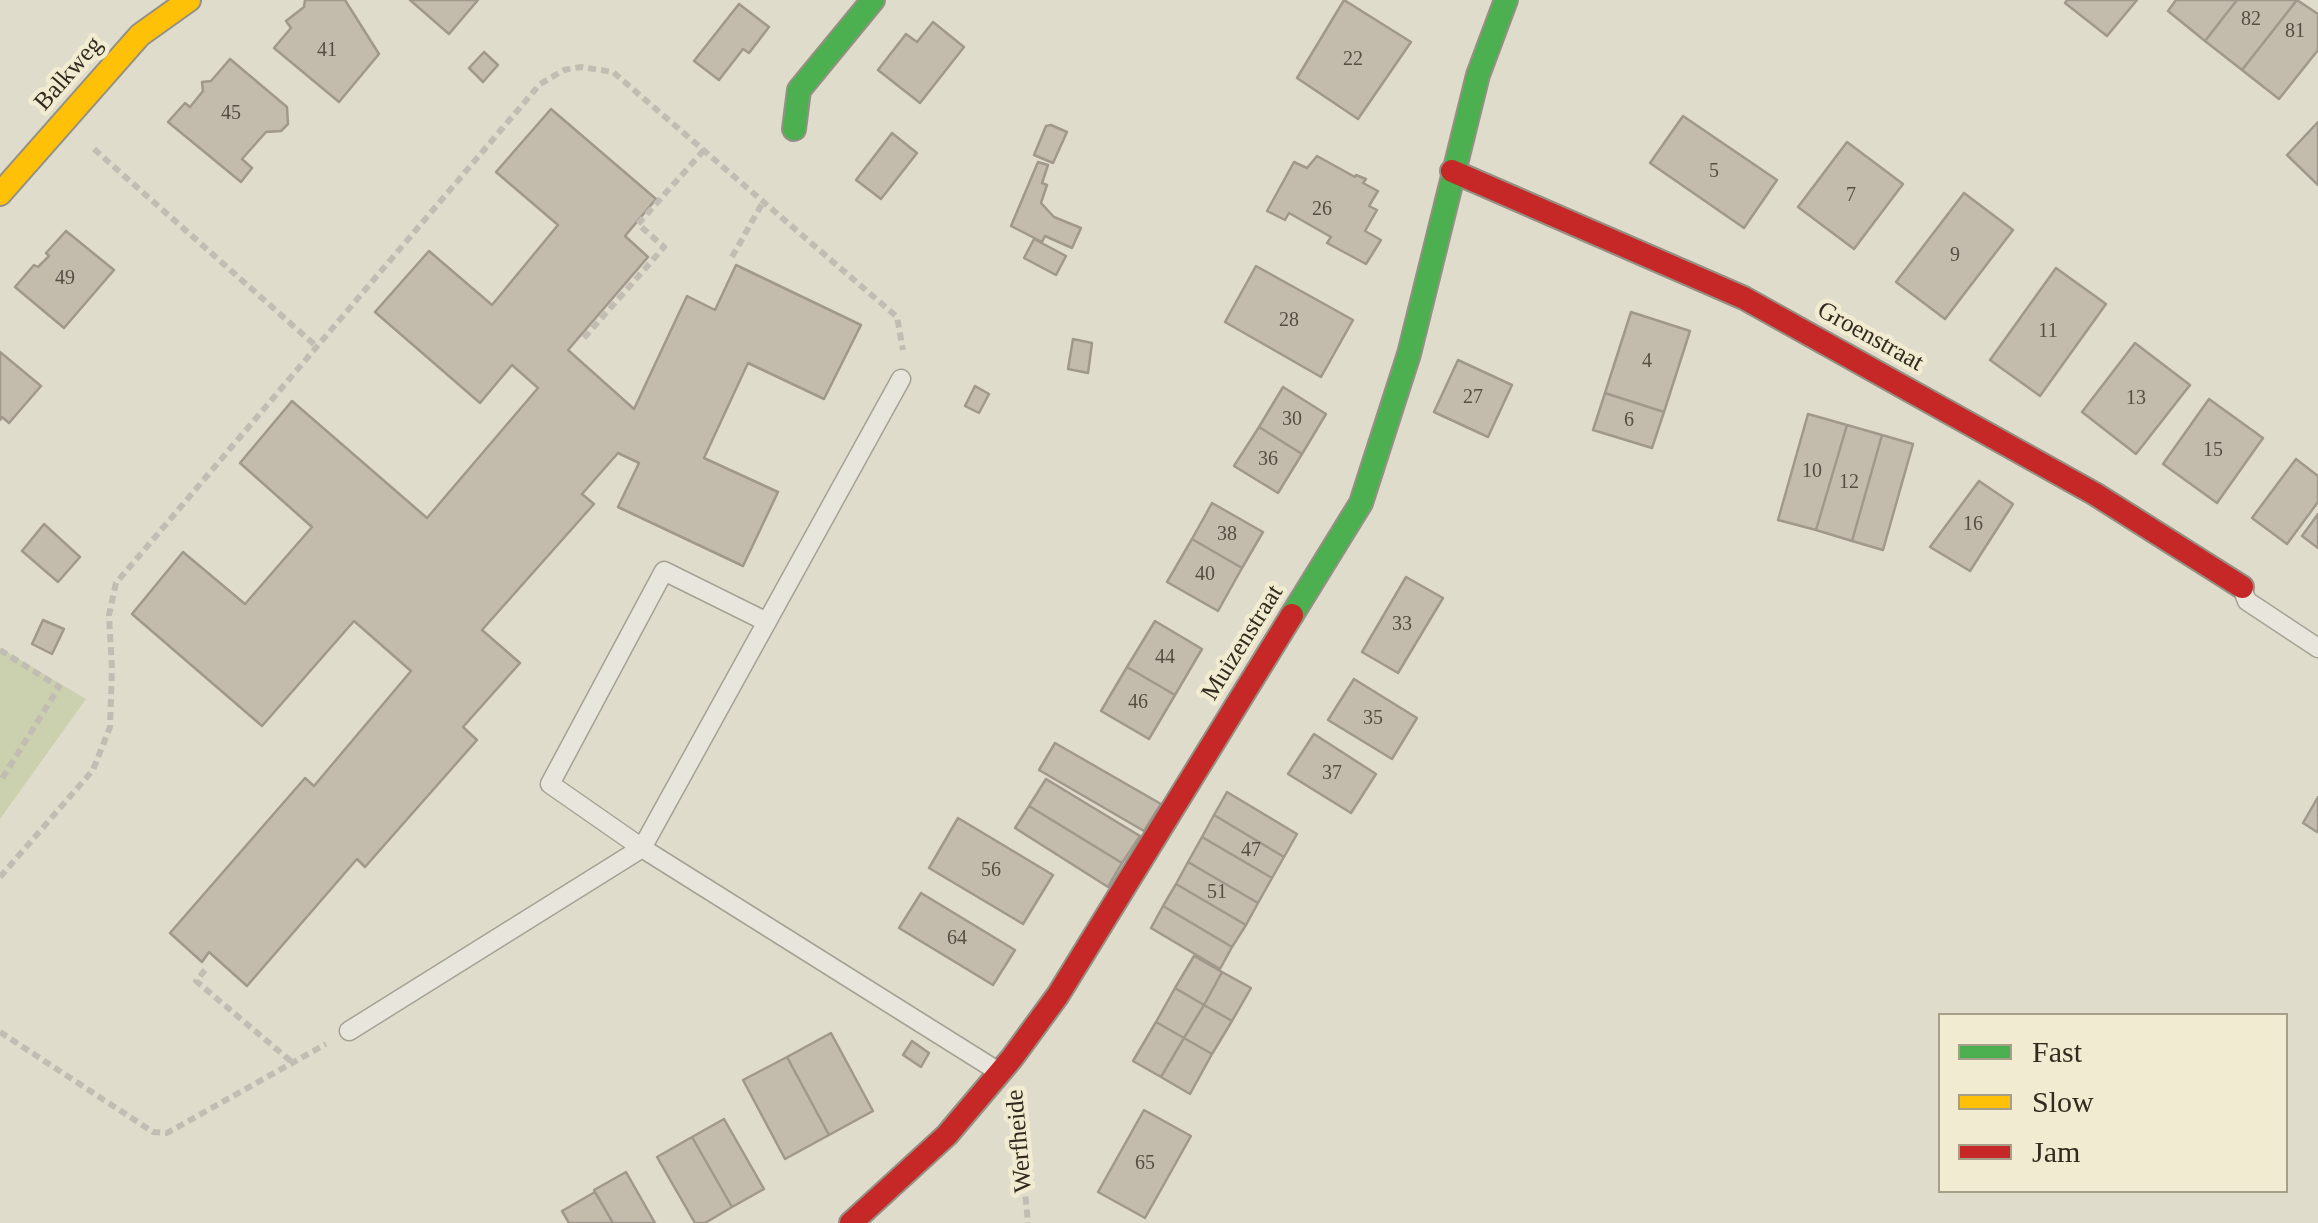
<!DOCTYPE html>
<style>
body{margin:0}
#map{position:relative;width:2318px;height:1223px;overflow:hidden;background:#e0dccb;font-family:"Times New Roman",serif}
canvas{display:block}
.legend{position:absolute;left:1938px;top:1013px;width:350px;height:180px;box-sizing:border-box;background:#f1ecd1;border:2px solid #a59e89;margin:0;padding:12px 18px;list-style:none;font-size:30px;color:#322a1e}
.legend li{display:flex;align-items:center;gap:20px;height:50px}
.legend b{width:50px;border:2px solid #a59e89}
</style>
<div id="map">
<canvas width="2318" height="1223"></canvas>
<ul class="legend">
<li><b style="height:12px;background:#4caf50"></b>Fast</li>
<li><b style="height:12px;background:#ffc107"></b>Slow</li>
<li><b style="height:12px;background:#c62828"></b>Jam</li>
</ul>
</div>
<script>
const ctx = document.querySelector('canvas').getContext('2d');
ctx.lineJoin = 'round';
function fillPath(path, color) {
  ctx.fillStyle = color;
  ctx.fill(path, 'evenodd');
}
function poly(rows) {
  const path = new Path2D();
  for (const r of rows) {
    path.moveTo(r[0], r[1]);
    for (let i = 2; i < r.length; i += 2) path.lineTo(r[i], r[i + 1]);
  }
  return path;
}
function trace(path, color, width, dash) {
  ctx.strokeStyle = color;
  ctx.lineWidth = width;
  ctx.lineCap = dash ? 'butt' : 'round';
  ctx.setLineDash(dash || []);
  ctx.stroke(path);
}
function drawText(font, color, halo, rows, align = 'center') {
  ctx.font = font + ' "Times New Roman",serif';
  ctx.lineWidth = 9;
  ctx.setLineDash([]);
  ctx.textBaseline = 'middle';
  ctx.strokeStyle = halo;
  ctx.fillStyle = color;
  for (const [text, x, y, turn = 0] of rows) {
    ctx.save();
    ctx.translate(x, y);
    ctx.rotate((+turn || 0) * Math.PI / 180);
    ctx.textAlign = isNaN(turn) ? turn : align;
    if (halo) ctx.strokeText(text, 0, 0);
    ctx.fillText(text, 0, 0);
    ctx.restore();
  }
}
fillPath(poly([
 [0,648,86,699,0,819]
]), '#cbd0ae');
const building = poly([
 [305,0,345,0,379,54,339,102,274,48,291,28,286,21,304,7,305,0],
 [410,0,478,0,449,34,410,0],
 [1344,0,1411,42,1358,119,1297,78,1344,0],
 [2067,0,2137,0,2107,36,2065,3,2067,0],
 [2176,0,2237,0,2205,41,2168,11,2176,0],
 [2237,0,2297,0,2242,70,2205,41,2237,0],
 [2297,0,2318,14,2318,50,2279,99,2242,70,2297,0],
 [739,4,769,27,749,53,743,49,719,80,694,61,739,4],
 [933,22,964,47,920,103,878,70,906,34,917,42,933,22],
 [484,52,498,65,483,82,469,68,484,52],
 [230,59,287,107,288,124,281,131,266,132,242,159,252,168,241,182,168,122,185,103,190,107,203,91,202,82,211,81,230,59],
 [551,109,656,199,625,236,648,257,568,350,634,409,687,296,715,310,736,265,861,325,824,399,748,363,704,458,778,492,743,566,618,507,639,463,618,453,582,494,594,504,482,630,520,663,463,727,477,740,365,867,357,859,247,986,209,952,202,962,170,933,305,778,314,786,411,671,354,621,262,726,132,614,183,552,245,604,312,527,240,463,292,401,427,518,538,388,512,365,480,403,375,312,429,251,492,305,558,225,496,172,551,109],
 [1683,116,1777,180,1744,228,1650,163,1683,116],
 [2318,122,2318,185,2287,155,2318,122],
 [1051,125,1067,132,1053,163,1034,155,1046,126,1051,125],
 [892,133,917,153,881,199,856,180,892,133],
 [1847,142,1903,184,1854,249,1798,207,1847,142],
 [1317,156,1355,177,1356,175,1366,179,1363,183,1378,191,1369,206,1377,210,1365,231,1381,240,1366,264,1327,243,1331,237,1289,213,1285,220,1267,211,1294,162,1307,168,1317,156],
 [1038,162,1048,165,1042,183,1047,185,1041,203,1054,217,1081,228,1072,248,1045,236,1042,242,1011,226,1038,162],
 [1964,193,2013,230,1945,319,1896,282,1964,193],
 [66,231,114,270,64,328,15,287,34,265,38,267,49,256,46,253,66,231],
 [1034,239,1066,256,1056,275,1024,258,1034,239],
 [1256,266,1353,320,1321,377,1225,322,1256,266],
 [2056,268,2106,304,2040,396,1990,360,2056,268],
 [1631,312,1690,331,1664,412,1605,393,1631,312],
 [1073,339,1092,343,1088,373,1068,369,1073,339],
 [2135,343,2190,385,2136,454,2082,412,2135,343],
 [0,352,41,386,9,423,2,417,0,420,0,352],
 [1458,360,1512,385,1488,437,1434,412,1458,360],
 [975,386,989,394,979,413,965,406,975,386],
 [1283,387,1326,414,1302,454,1259,427,1283,387],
 [1605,393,1664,412,1652,448,1593,430,1605,393],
 [2209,399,2263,438,2217,503,2163,464,2209,399],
 [1808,414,1847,425,1816,530,1778,520,1808,414],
 [1847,425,1882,435,1852,541,1816,530,1847,425],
 [1259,427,1302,454,1278,493,1234,466,1259,427],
 [1882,435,1913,444,1883,550,1852,541,1882,435],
 [2296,459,2318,476,2318,502,2287,544,2252,518,2296,459],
 [1979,481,2013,504,1970,571,1930,547,1979,481],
 [1212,503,1263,532,1242,568,1192,539,1212,503],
 [2318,514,2318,548,2302,536,2318,514],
 [44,524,80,557,58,582,22,551,44,524],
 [1192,539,1242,568,1218,611,1167,582,1192,539],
 [1406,577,1443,598,1398,673,1362,652,1406,577],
 [43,620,64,629,52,654,32,644,43,620],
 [1155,621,1202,649,1175,695,1127,667,1155,621],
 [1127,667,1175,695,1149,739,1101,711,1127,667],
 [1354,679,1417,718,1392,759,1328,720,1354,679],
 [1314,734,1376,774,1351,813,1288,774,1314,734],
 [1055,743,1161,804,1144,831,1039,770,1055,743],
 [1046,779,1140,836,1122,863,1029,806,1046,779],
 [1227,792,1297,834,1284,857,1214,815,1227,792],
 [2318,797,2318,831,2317,832,2303,823,2318,797],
 [1029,806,1122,863,1108,887,1015,828,1029,806],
 [1214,815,1284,857,1272,878,1202,837,1214,815],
 [958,818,1053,875,1023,924,929,868,958,818],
 [1202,837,1272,878,1258,903,1188,862,1202,837],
 [1188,862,1258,903,1246,925,1176,884,1188,862],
 [1176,884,1246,925,1232,947,1163,906,1176,884],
 [921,893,1015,950,993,985,899,928,921,893],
 [1163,906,1232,947,1220,969,1151,928,1163,906],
 [1194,956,1222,972,1204,1005,1175,988,1194,956],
 [1222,972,1251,988,1232,1021,1204,1005,1222,972],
 [1175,988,1204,1005,1184,1038,1156,1022,1175,988],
 [1204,1005,1232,1021,1212,1054,1184,1038,1204,1005],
 [1156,1022,1184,1038,1161,1077,1133,1061,1156,1022],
 [831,1033,873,1111,829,1135,787,1057,831,1033],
 [1184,1038,1212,1054,1190,1094,1161,1077,1184,1038],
 [912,1041,929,1053,921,1067,903,1055,912,1041],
 [787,1057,829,1135,785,1159,743,1080,787,1057],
 [1144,1110,1191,1136,1145,1218,1098,1192,1144,1110],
 [724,1119,764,1189,732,1207,692,1137,724,1119],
 [692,1137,732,1207,705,1223,695,1223,657,1157,692,1137],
 [626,1172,655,1223,613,1223,594,1190,626,1172],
 [595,1192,613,1223,569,1223,562,1211,595,1192]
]);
fillPath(building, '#c3bbac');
trace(building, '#a0988b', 2.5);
const lane = poly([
 [2242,588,2247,601,2318,648],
 [767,622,664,571,550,784,642,848,999,1072],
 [349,1031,642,848,901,379]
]);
const fast = poly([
 [794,129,799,90,873,0],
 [1292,615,1361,503,1409,354,1478,75,1506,0]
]);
const slow = poly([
 [0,194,140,35,189,0]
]);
const jam = poly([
 [1452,171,1744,298,2095,494,2242,587],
 [851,1223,947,1135,1012,1058,1058,995,1292,615]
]);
trace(lane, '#a5a194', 21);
trace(fast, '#959084', 26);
trace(slow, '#959084', 26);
trace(jam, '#959084', 26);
trace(poly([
 [94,149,316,346],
 [732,257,763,202],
 [584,338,664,247,638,224,704,150],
 [0,650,59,687,0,782],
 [0,877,93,770,110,727,112,669,109,615,116,583,540,84,564,70,581,67,613,72,897,317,903,350],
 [205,970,196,981,293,1063],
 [0,1032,153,1132,167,1133,326,1044],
 [1018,1119,1028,1223]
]), '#c1bdb3', 6, [8, 5]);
trace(lane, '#e8e6dc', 18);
trace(fast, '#4caf50', 22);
trace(slow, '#ffc107', 22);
trace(jam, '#c62828', 22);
drawText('20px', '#564e42', null, [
 ["82",2251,20],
 ["81",2295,32],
 ["41",327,51],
 ["22",1353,60],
 ["45",231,114],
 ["5",1714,172],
 ["7",1851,196],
 ["26",1322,210],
 ["9",1955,256],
 ["49",65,279],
 ["28",1289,321],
 ["11",2048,332],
 ["4",1647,362],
 ["27",1473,398],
 ["13",2136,399],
 ["30",1292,420],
 ["6",1629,421],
 ["15",2213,451],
 ["36",1268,460],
 ["10",1812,472],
 ["12",1849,483],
 ["16",1973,525],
 ["38",1227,535],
 ["40",1205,575],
 ["33",1402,625],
 ["44",1165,658],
 ["46",1138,703],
 ["35",1373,719],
 ["37",1332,774],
 ["47",1251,851],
 ["56",991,871],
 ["51",1217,893],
 ["64",957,939],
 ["65",1145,1164]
]);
drawText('25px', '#322a1e', '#f1ecd1', [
 ["Balkweg",69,74,-49],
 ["Groenstraat",1870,337,29],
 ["Muizenstraat",1243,643,-58],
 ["Werfheide",1020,1141,-95]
]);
</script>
